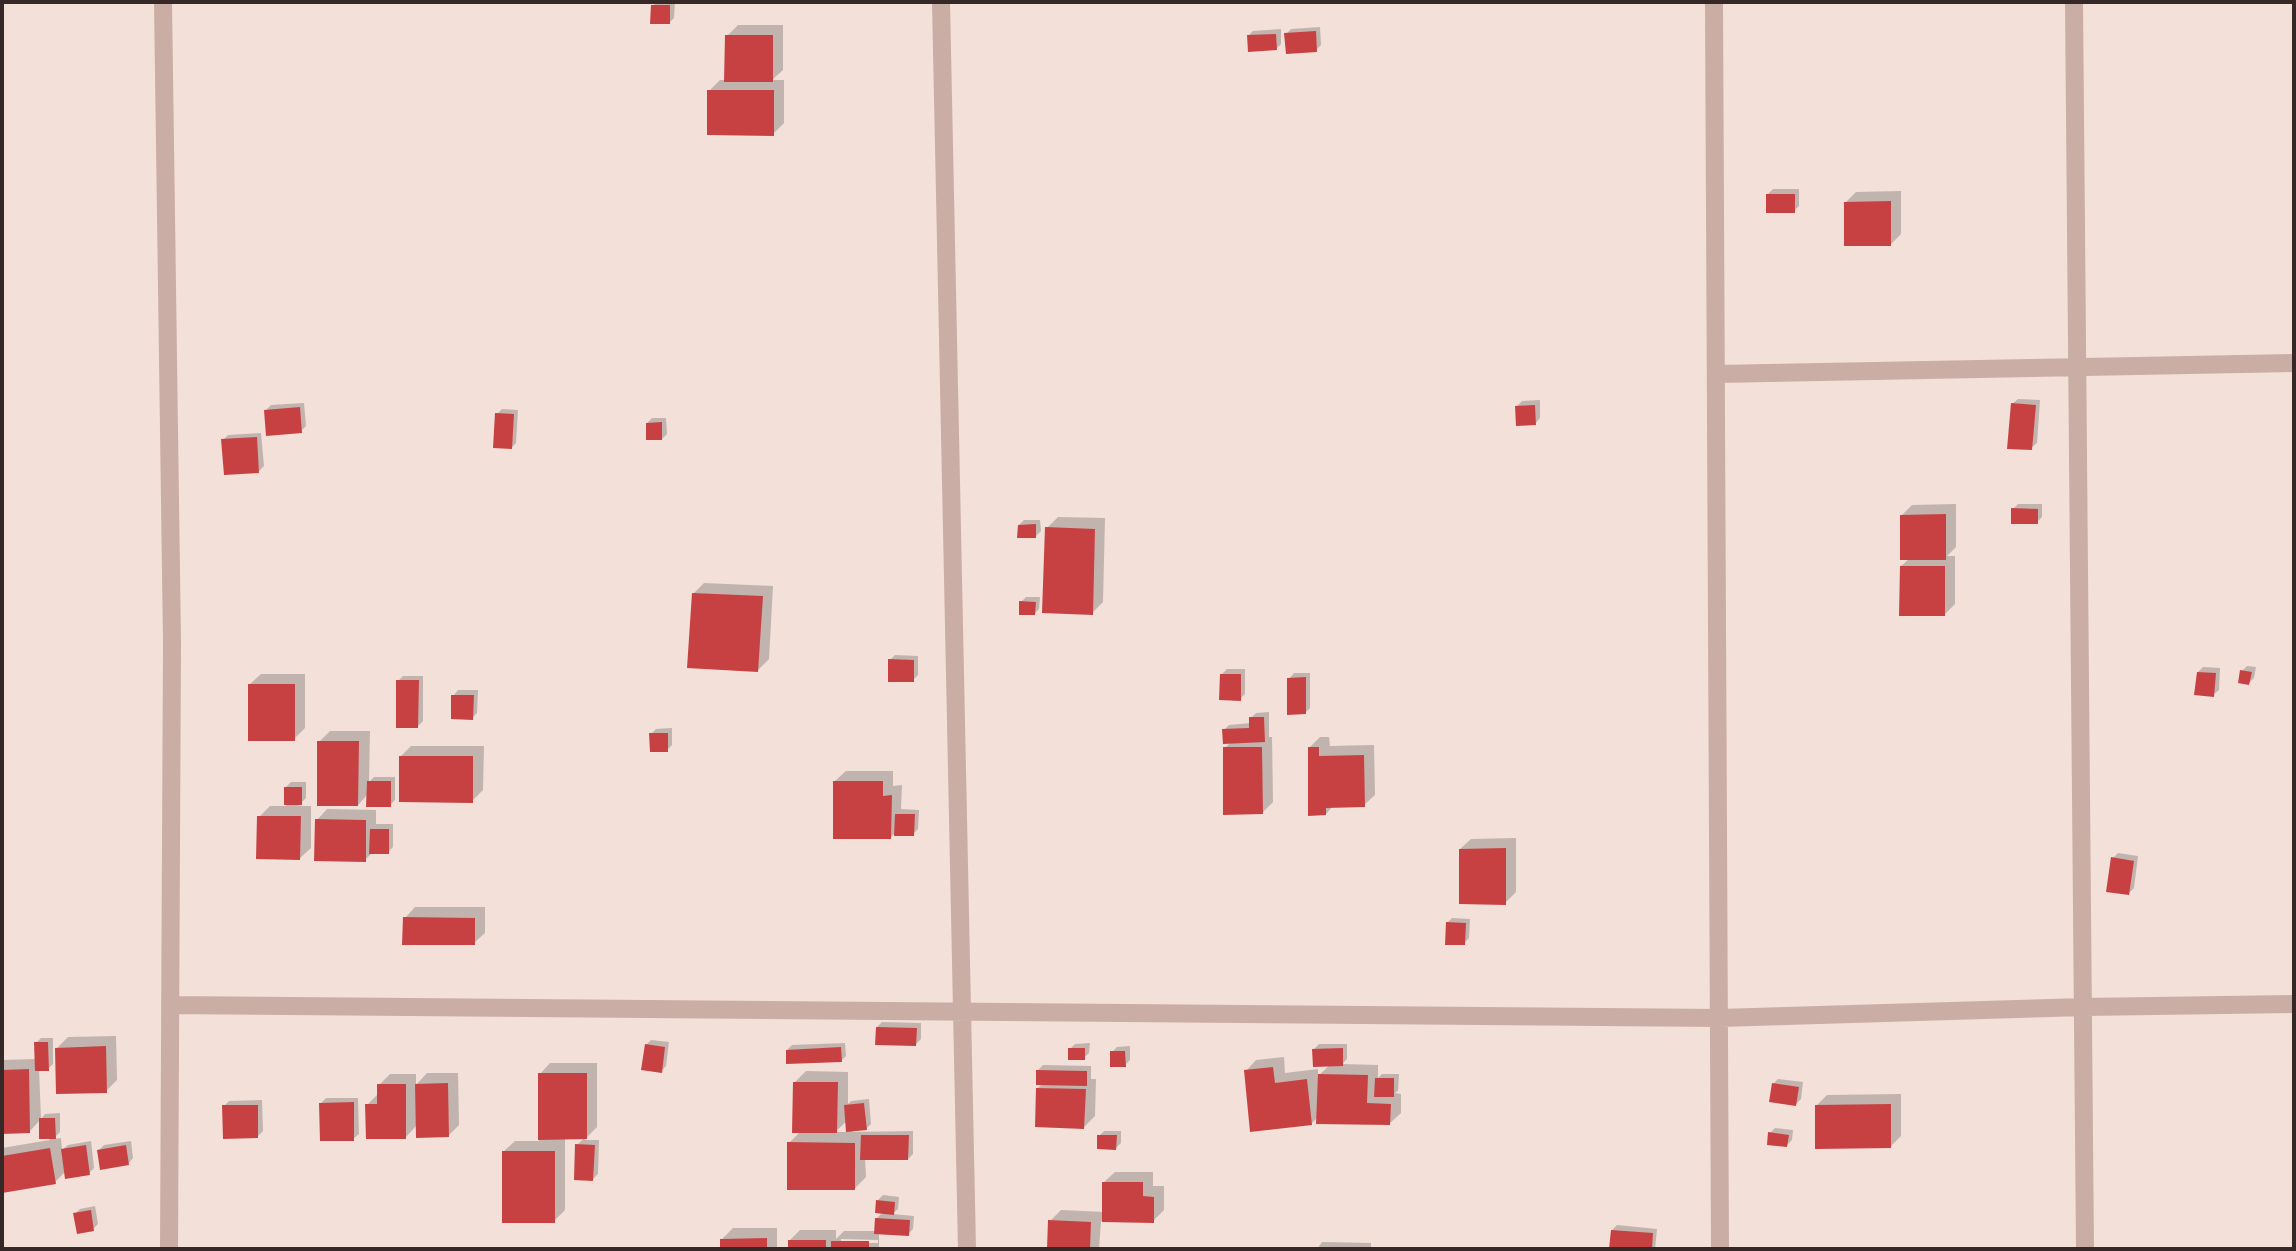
<!DOCTYPE html>
<style>
body{margin:0}
#map{position:relative;width:2296px;height:1251px;overflow:hidden;background:#f2e0d9;font-family:Quicksand,sans-serif}
canvas{display:block}
.frame{position:absolute;inset:0;border:4px solid #352827;pointer-events:none}
</style>
<div id="map">
<canvas width="2296" height="1251"></canvas>
<div class="frame"></div>
</div>
<script>
const ctx = document.querySelector('canvas').getContext('2d');
ctx.lineJoin = 'round';
function fillPath(path, color) {
  ctx.fillStyle = color;
  ctx.fill(path, 'evenodd');
}
function poly(rows) {
  const path = new Path2D();
  for (const r of rows) {
    path.moveTo(r[0], r[1]);
    for (let i = 2; i < r.length; i += 2) path.lineTo(r[i], r[i + 1]);
  }
  return path;
}
function trace(path, color, width, dash) {
  ctx.strokeStyle = color;
  ctx.lineWidth = width;
  ctx.lineCap = dash ? 'butt' : 'round';
  ctx.setLineDash(dash || []);
  ctx.stroke(path);
}
fillPath(poly([
 [657,2,675,2,674,18,669,23,653,6],
 [738,25,783,25,783,70,772,80,784,80,784,123,773,134,709,91,720,80,726,80,727,36],
 [1320,27,1321,45,1316,50,1286,34,1291,29],
 [1281,29,1281,44,1276,49,1248,36,1253,31],
 [1773,189,1799,189,1799,206,1794,211,1768,194],
 [1901,191,1901,234,1891,244,1845,203,1856,192],
 [2018,399,2040,400,2037,443,2031,448,2012,404],
 [1540,400,1540,418,1535,424,1517,406,1522,401],
 [304,403,306,426,301,431,266,410,271,405],
 [502,409,518,410,516,443,511,448,497,414],
 [652,418,666,418,667,434,662,439,647,423],
 [261,433,264,466,259,471,223,440,228,435],
 [1956,504,1956,547,1947,556,1955,556,1955,604,1944,615,1901,566,1910,558,1901,516,1912,505],
 [2018,504,2042,504,2042,517,2037,522,2013,509],
 [1058,517,1105,518,1103,602,1092,613,1047,528],
 [1024,520,1040,520,1041,531,1036,536,1019,525],
 [704,583,773,586,769,659,758,670,693,594],
 [1026,597,1040,597,1039,609,1034,614,1021,602],
 [895,655,918,656,918,675,913,680,890,660],
 [2247,666,2256,667,2254,678,2249,683,2242,671],
 [2203,667,2220,668,2219,690,2213,695,2198,672],
 [1227,669,1245,669,1245,694,1240,699,1222,674],
 [1294,673,1310,673,1310,708,1305,713,1289,679],
 [261,674,305,674,305,728,294,739,250,684],
 [403,676,423,676,423,721,418,726,398,681],
 [458,690,478,690,477,713,472,718,453,696],
 [1269,712,1269,737,1272,737,1273,802,1262,813,1225,748,1231,742,1224,730,1229,725,1251,723,1251,718,1256,713],
 [672,728,672,745,667,750,651,734,656,729],
 [330,731,370,731,369,782,374,777,395,777,395,800,390,805,368,794,358,805,319,742],
 [1320,737,1329,737,1330,746,1374,745,1375,795,1364,805,1333,806,1326,814,1309,748],
 [411,746,484,746,483,790,472,801,401,756],
 [846,771,893,771,893,786,902,785,901,809,919,810,918,829,913,834,894,834,890,838,835,781],
 [291,782,306,782,306,798,298,806,311,806,311,848,300,858,259,817,270,806,286,806,286,787],
 [327,809,376,810,376,824,393,824,393,847,388,852,373,852,365,860,317,820],
 [1516,838,1516,892,1505,903,1460,849,1471,839],
 [2118,853,2138,856,2134,888,2129,893,2113,858],
 [415,907,485,907,485,933,474,943,405,918],
 [1452,918,1470,919,1469,938,1464,943,1447,923],
 [882,1022,921,1023,921,1039,916,1044,877,1027],
 [116,1036,117,1080,106,1091,57,1048,68,1037],
 [41,1038,53,1038,53,1064,48,1069,39,1069,41,1119,45,1114,60,1113,60,1132,53,1139,61,1138,62,1150,68,1145,91,1141,94,1168,89,1173,66,1171,55,1182,2,1191,2,1148,50,1140,40,1120,30,1131,2,1132,2,1060,36,1059,36,1043],
 [651,1040,669,1042,666,1066,661,1071,646,1045],
 [845,1043,846,1056,841,1061,787,1050,792,1045],
 [1090,1043,1089,1053,1084,1058,1070,1049,1075,1044],
 [1319,1044,1347,1044,1347,1059,1342,1064,1378,1065,1378,1078,1382,1074,1399,1074,1398,1091,1395,1093,1401,1094,1401,1113,1390,1123,1318,1117,1311,1124,1246,1071,1256,1060,1284,1057,1285,1073,1318,1069,1318,1076,1330,1065,1314,1049],
 [1130,1046,1130,1060,1125,1065,1112,1052,1117,1047],
 [550,1063,597,1063,597,1127,584,1140,599,1140,598,1174,593,1179,577,1145,584,1138,565,1138,565,1210,554,1221,504,1151,515,1141,539,1141,540,1074],
 [1043,1065,1091,1066,1091,1079,1096,1079,1095,1116,1084,1127,1038,1088,1043,1083,1038,1070],
 [806,1071,848,1072,848,1104,851,1101,869,1099,871,1124,866,1129,853,1129,853,1132,913,1131,913,1154,908,1159,865,1158,866,1177,855,1188,789,1143,801,1131,795,1082],
 [847,1121,848,1132,835,1132],
 [427,1073,458,1073,459,1125,448,1136,417,1125,406,1137,367,1105,378,1094,379,1085,390,1074,416,1074,416,1085],
 [1778,1079,1803,1082,1801,1099,1796,1104,1773,1084],
 [1901,1094,1901,1136,1890,1147,1816,1106,1827,1095],
 [326,1098,358,1098,359,1134,353,1139,321,1103],
 [262,1100,263,1131,258,1136,224,1106,229,1101],
 [1775,1128,1793,1130,1792,1140,1787,1145,1770,1133],
 [1104,1131,1121,1131,1121,1143,1116,1148,1099,1136],
 [131,1141,133,1158,128,1164,99,1150,104,1145],
 [1115,1172,1153,1172,1153,1186,1164,1186,1164,1210,1153,1221,1101,1221,1099,1249,1048,1249,1050,1221,1061,1210,1104,1212,1104,1182],
 [883,1195,899,1197,898,1209,892,1214,914,1216,913,1229,908,1234,879,1233,879,1249,790,1249,789,1241,800,1230,836,1230,836,1239,844,1231,876,1231,877,1218,883,1212,878,1200],
 [841,1239,878,1240,878,1243,841,1243],
 [95,1206,98,1224,93,1229,75,1214,80,1209],
 [1617,1225,1657,1229,1655,1249,1610,1249,1612,1230],
 [733,1228,777,1228,777,1249,722,1249,722,1239],
 [1322,1242,1371,1243,1371,1249,1267,1249,1269,1247,1317,1249]
]), '#0003');
fillPath(poly([
 [651,5,670,5,670,24,650,24],
 [1316,31,1317,52,1286,54,1284,33],
 [1276,34,1277,50,1248,52,1247,35],
 [725,35,773,35,773,82,724,82],
 [707,90,774,90,774,136,707,135],
 [1766,194,1795,194,1795,213,1766,213],
 [1891,201,1891,246,1844,246,1844,202],
 [2011,403,2036,405,2032,450,2007,449],
 [1535,405,1536,425,1516,426,1515,406],
 [300,407,302,433,266,436,264,410],
 [495,413,514,414,512,449,493,448],
 [662,422,662,440,646,440,646,423],
 [257,437,259,473,224,475,221,439],
 [2011,508,2038,509,2038,524,2011,524],
 [1946,514,1946,560,1900,560,1900,515],
 [1036,524,1036,538,1017,538,1018,525],
 [1045,527,1095,529,1093,615,1042,613],
 [1900,566,1945,566,1945,616,1899,616],
 [692,593,763,596,758,672,687,668],
 [1019,601,1036,602,1035,615,1019,615],
 [888,659,914,660,914,682,888,682],
 [2240,670,2252,672,2249,685,2238,683],
 [2197,672,2216,673,2214,697,2194,695],
 [1220,674,1241,674,1241,701,1219,700],
 [1306,677,1306,714,1287,715,1287,678],
 [396,680,419,680,418,728,396,728],
 [248,684,295,684,295,741,248,741],
 [451,695,474,695,473,720,451,719],
 [1249,717,1264,717,1265,742,1223,744,1222,729,1249,728],
 [649,733,668,733,668,752,650,752],
 [317,741,359,741,358,806,317,806],
 [1223,747,1262,747,1263,814,1223,815],
 [1308,747,1319,747,1319,756,1364,755,1365,807,1326,808,1326,815,1308,816],
 [399,756,473,756,473,803,399,802],
 [367,781,391,781,391,807,366,807],
 [833,781,883,781,883,796,892,795,891,839,833,839],
 [284,787,302,787,302,805,284,805],
 [895,814,915,814,914,836,894,836],
 [257,816,301,816,300,860,256,859],
 [315,819,366,820,366,862,314,861],
 [370,829,389,829,389,854,369,854],
 [1506,848,1506,905,1459,904,1459,849],
 [2111,857,2134,861,2129,895,2106,892],
 [403,917,475,918,475,945,402,945],
 [1446,922,1466,923,1465,945,1445,945],
 [876,1027,917,1028,916,1046,875,1045],
 [34,1042,48,1042,49,1071,35,1071],
 [645,1044,665,1047,662,1073,641,1070],
 [106,1046,107,1093,56,1094,55,1048],
 [841,1047,842,1062,786,1064,786,1050],
 [1068,1048,1085,1048,1085,1060,1068,1060],
 [1343,1048,1343,1066,1313,1067,1312,1049],
 [1110,1051,1125,1051,1126,1067,1110,1067],
 [1273,1067,1275,1083,1307,1079,1312,1125,1250,1132,1244,1070],
 [29,1069,30,1133,2,1134,2,1070],
 [1036,1070,1087,1071,1087,1086,1036,1085],
 [538,1073,587,1073,587,1139,538,1140],
 [1318,1074,1368,1075,1367,1103,1391,1104,1390,1125,1316,1124],
 [1375,1078,1394,1078,1394,1097,1374,1097],
 [793,1082,838,1082,837,1133,792,1133],
 [448,1083,449,1137,416,1138,415,1084],
 [1772,1083,1799,1087,1796,1106,1769,1102],
 [377,1084,406,1084,406,1139,366,1139,365,1104,377,1104],
 [1036,1088,1086,1089,1084,1129,1035,1127],
 [354,1102,354,1141,320,1141,319,1103],
 [864,1103,867,1130,846,1132,844,1105],
 [1891,1104,1891,1148,1815,1149,1815,1105],
 [222,1105,258,1105,258,1138,223,1139],
 [39,1118,55,1118,56,1139,39,1139],
 [1768,1132,1789,1135,1787,1147,1767,1145],
 [861,1135,909,1135,908,1160,860,1160],
 [1097,1135,1117,1135,1116,1150,1097,1149],
 [787,1142,855,1143,855,1190,787,1190],
 [575,1144,595,1145,593,1181,574,1180],
 [86,1145,90,1175,65,1179,61,1149],
 [126,1145,129,1165,100,1170,97,1150],
 [50,1148,56,1184,2,1193,2,1156],
 [502,1151,555,1151,555,1223,502,1223],
 [1102,1182,1143,1182,1143,1196,1154,1197,1154,1223,1102,1222],
 [876,1200,895,1202,894,1215,875,1213],
 [91,1210,94,1231,77,1234,73,1213],
 [875,1218,910,1220,909,1236,874,1234],
 [1048,1220,1091,1222,1090,1249,1047,1249],
 [1611,1230,1653,1233,1652,1249,1609,1249],
 [767,1238,767,1249,720,1249,720,1239],
 [788,1240,826,1240,826,1249,788,1249],
 [831,1241,869,1241,869,1249,831,1249]
]), '#c84142');
trace(poly([
 [163,2,172,643,169,1249],
 [941,2,967,1249],
 [1714,2,1720,1249],
 [2074,2,2085,1249],
 [1716,374,2294,363],
 [170,1005,1720,1018,2083,1007,2294,1004]
]), '#caada5', 18);
</script>
